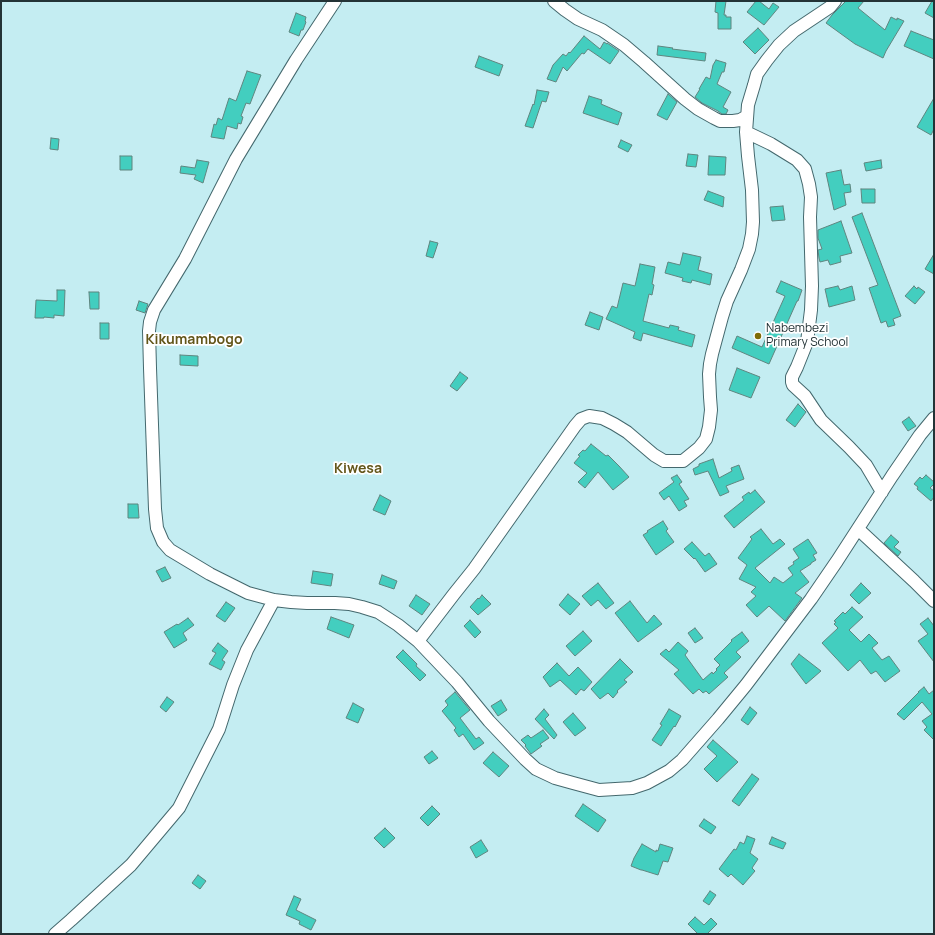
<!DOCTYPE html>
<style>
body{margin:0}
#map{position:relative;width:935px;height:935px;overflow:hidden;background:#c4edf2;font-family:Manrope,sans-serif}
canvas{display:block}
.frame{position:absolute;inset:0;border:2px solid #233336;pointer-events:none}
</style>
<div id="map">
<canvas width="935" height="935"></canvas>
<div class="frame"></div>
</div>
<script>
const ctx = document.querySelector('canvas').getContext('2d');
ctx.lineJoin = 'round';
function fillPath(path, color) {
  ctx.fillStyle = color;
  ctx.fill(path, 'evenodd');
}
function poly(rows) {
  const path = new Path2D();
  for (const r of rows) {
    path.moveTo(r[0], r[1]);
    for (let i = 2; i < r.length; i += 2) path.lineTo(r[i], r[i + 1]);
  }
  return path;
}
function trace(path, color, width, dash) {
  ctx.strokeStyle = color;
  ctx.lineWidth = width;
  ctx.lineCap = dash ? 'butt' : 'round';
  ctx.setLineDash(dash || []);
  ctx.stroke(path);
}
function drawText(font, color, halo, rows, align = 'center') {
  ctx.font = font + ' Manrope,sans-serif';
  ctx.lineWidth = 3.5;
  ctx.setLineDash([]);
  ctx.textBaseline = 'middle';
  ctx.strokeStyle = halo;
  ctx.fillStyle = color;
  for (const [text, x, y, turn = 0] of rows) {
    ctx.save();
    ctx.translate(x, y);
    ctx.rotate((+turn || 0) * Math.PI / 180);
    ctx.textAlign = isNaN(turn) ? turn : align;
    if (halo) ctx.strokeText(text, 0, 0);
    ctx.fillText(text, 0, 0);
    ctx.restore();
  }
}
const building = poly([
 [716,1,726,1,724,15,726,15,726,17,731,17,731,29,718,29,718,13,715,12,716,1],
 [756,1,759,1,769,9,773,3,779,7,764,25,747,12,756,1],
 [846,1,864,1,858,8,885,30,891,17,897,20,897,18,904,21,886,51,883,58,855,44,826,23,832,15,846,1],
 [932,1,934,1,934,18,925,13,932,1],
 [296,13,306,17,305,21,306,22,303,30,301,30,299,36,289,32,296,13],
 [758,28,769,40,755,54,743,42,758,28],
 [911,31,934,40,934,59,904,46,911,31],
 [584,36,600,49,604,42,607,44,607,43,619,51,610,64,588,49,584,54,582,53,567,71,563,67,556,82,547,79,553,65,563,54,566,56,569,52,570,53,584,36],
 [658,46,673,48,672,49,706,53,705,61,657,55,658,46],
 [479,56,503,65,499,76,475,67,479,56],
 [716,60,726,63,724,72,722,72,717,84,731,92,723,107,728,110,726,114,722,114,718,111,702,103,695,97,700,89,699,89,706,77,710,79,713,65,716,60],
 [247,71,261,75,250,104,246,103,241,116,243,117,241,124,238,123,237,129,227,126,224,139,211,137,214,124,216,125,218,118,222,120,229,98,236,101,247,71],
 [537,90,549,92,546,102,542,101,533,128,525,126,533,104,534,105,537,90],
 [668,94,677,102,667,120,657,115,668,94],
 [589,96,602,100,601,104,622,113,618,125,583,113,589,96],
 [934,98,934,129,931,135,917,127,934,98],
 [51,138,59,139,58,150,50,149,51,138],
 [621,140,632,145,628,152,618,147,621,140],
 [688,154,698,155,696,167,686,166,688,154],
 [120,156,132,156,132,170,120,170,120,156],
 [709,156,726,157,725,175,708,175,709,156],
 [197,160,209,162,203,183,194,179,196,175,180,173,181,166,195,168,197,160],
 [881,160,882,168,866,171,864,163,881,160],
 [841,170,844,185,850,184,851,192,844,193,846,205,834,210,826,173,841,170],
 [861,189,875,189,875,203,862,203,861,189],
 [708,191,724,197,723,207,704,200,708,191],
 [783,206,785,220,772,221,770,207,783,206],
 [862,213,901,316,893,319,895,325,888,327,886,321,881,323,869,288,878,285,852,217,862,213],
 [841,221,852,253,840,256,841,262,830,265,828,260,820,262,819,258,818,250,822,249,818,238,818,230,841,221],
 [430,241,438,243,433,258,426,256,430,241],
 [683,253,701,257,698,270,712,274,710,285,692,280,691,283,682,281,683,278,665,273,668,262,680,265,683,253],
 [934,254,934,274,925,269,934,254],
 [640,264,655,267,652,284,654,285,652,295,649,294,643,321,669,328,670,325,679,327,678,330,695,335,692,347,643,333,641,341,633,338,635,332,606,319,612,306,617,308,623,283,635,286,640,264],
 [781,281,802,290,798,301,797,301,769,364,732,348,737,336,762,347,785,296,776,292,781,281],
 [838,286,840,290,852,286,855,300,829,307,825,289,838,286],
 [914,286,917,289,918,287,925,292,915,304,905,296,914,286],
 [57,290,65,290,64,316,54,315,54,318,44,317,44,318,35,318,36,300,57,301,57,290],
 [89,292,99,292,99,309,90,309,89,292],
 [139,301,148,304,145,313,136,310,139,301],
 [590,312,603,317,599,330,585,325,590,312],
 [100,323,109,323,109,339,100,339,100,323],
 [180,355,198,356,198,366,180,365,180,355],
 [737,368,760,377,751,398,729,390,737,368],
 [460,372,468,378,457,391,450,386,460,372],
 [798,404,806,412,795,427,786,420,798,404],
 [909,417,916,426,908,431,902,422,909,417],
 [591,444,606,456,608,455,619,466,629,477,613,490,598,472,585,488,578,482,587,473,574,463,580,456,578,455,583,450,585,451,591,444],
 [713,459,719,478,732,471,731,468,739,465,744,479,726,486,729,492,720,496,708,471,695,475,693,469,699,466,699,464,713,459],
 [677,475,682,482,679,484,689,499,684,501,687,506,679,511,669,496,664,500,659,493,674,482,671,478,677,475],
 [926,475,934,482,934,484,930,488,934,491,934,497,931,501,917,489,918,487,914,484,920,477,922,479,926,475],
 [755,490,765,502,734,528,724,516,744,500,742,497,749,492,750,494,755,490],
 [380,495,391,501,385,515,373,510,380,495],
 [128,504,138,504,139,518,128,518,128,504],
 [663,521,668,529,666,531,674,542,656,555,643,535,648,532,647,531,663,521],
 [761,529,773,544,780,539,785,544,755,568,770,583,774,577,783,583,793,575,788,568,794,564,793,562,799,558,793,549,808,539,817,553,813,555,816,560,811,563,811,564,800,571,809,582,795,593,802,598,785,621,769,606,757,617,746,605,756,596,751,592,756,587,739,579,747,565,738,558,752,539,750,537,761,529],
 [891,535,899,542,894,547,901,552,898,556,884,543,891,535],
 [692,542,705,556,709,553,717,564,705,572,695,558,694,559,684,549,692,542],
 [165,567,171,578,162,582,156,571,165,567],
 [313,571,333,574,331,586,311,583,313,571],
 [382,575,397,581,394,589,379,584,382,575],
 [598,583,614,603,606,609,598,600,591,606,582,596,598,583],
 [861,583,871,593,859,604,850,595,861,583],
 [568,594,580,604,570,615,559,605,568,594],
 [416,595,430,604,422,615,409,606,416,595],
 [482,595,491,604,478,615,470,607,478,598,479,599,482,595],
 [630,601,647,623,654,615,662,624,638,642,615,613,630,601],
 [226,602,235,608,225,622,216,616,226,602],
 [852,607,863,617,849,630,861,642,869,634,878,643,872,648,882,660,889,656,900,671,885,682,876,671,871,674,860,660,848,671,822,643,838,628,834,624,836,622,834,621,843,612,845,614,852,607],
 [331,617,354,625,349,638,327,629,331,617],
 [188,618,194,625,183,633,187,640,174,648,164,632,177,624,178,625,188,618],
 [928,618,934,626,934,662,918,641,928,634,920,624,928,618],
 [470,620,481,632,475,638,464,626,470,620],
 [695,628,703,638,695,643,688,633,695,628],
 [583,631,592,641,575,656,566,646,583,631],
 [742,632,749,641,736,652,741,657,724,673,728,677,709,694,706,691,703,693,699,689,693,694,674,674,679,670,660,654,666,649,669,652,678,642,688,651,685,655,703,680,712,672,713,674,717,670,716,669,720,665,714,659,732,641,731,640,742,632],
 [218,643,228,651,222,660,225,662,221,670,209,664,216,653,212,651,218,643],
 [403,650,417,664,416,666,426,675,420,681,396,657,403,650],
 [799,654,821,671,806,684,791,664,799,654],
 [620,659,633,672,624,680,627,682,617,691,618,692,613,698,608,693,600,699,591,689,620,659],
 [557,663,569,676,578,667,592,682,584,691,581,689,576,695,560,680,550,687,543,677,557,663],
 [924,687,929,694,934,690,934,740,924,730,927,727,922,721,932,714,922,702,904,720,897,714,919,692,918,692,924,687],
 [455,692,470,710,460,718,476,739,479,737,484,743,474,750,463,734,459,737,454,730,456,728,442,711,448,705,445,701,455,692],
 [167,697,174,702,166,712,160,707,167,697],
 [501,700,507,710,498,716,491,706,501,700],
 [353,703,364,709,358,723,346,718,353,703],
 [750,707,757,713,748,725,741,720,750,707],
 [544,709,549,715,545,719,557,735,554,739,535,719,544,709],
 [669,709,681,716,675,727,674,726,661,746,652,740,662,725,660,724,669,709],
 [573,713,586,728,575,736,563,722,573,713],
 [543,730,549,738,540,744,542,746,531,754,525,746,526,745,521,740,528,735,531,738,543,730],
 [713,740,738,762,717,782,704,769,717,756,707,747,713,740],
 [432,751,438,758,429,764,424,757,432,751],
 [493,752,509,766,499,777,483,763,493,752],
 [752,774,759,779,739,806,732,801,752,774],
 [583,804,606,820,598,832,575,816,583,804],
 [432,806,440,814,428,826,420,818,432,806],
 [704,819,716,827,711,834,699,826,704,819],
 [385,828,395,838,384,848,374,838,385,828],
 [747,836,755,839,750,853,758,859,752,868,755,871,743,885,731,874,728,877,719,869,734,849,736,850,740,842,744,844,747,836],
 [772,837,786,843,783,849,769,844,772,837],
 [481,840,488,851,476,858,470,847,481,840],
 [642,844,656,852,656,850,658,851,660,844,673,848,668,862,663,861,658,875,642,870,641,870,631,866,634,858,642,844],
 [198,875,206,881,200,889,192,883,198,875],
 [710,891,716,895,709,905,703,901,710,891],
 [294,896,301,899,296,910,316,920,311,930,299,924,300,921,286,915,294,896],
 [695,917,704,925,711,918,717,924,707,934,698,934,688,924,695,917]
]);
fillPath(building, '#43cebf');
trace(building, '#5f857f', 1);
const minor = poly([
 [335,1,296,60,236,159,185,259,154,310,150,322,149,331,150,368,155,509,157,528,163,542,170,550,210,574,248,593,274,600,291,602,307,603,335,603,349,604,362,607,378,612,398,625,418,641,457,682,489,721,525,759,536,769,555,778,573,783,599,790,632,788,647,783,669,771,682,760,718,719,746,685,811,599,837,561,892,476,920,435,934,418],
 [554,1,565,10,578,19,602,30,624,45,644,62,685,99,698,109,714,118,720,121,733,121,740,120,747,116],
 [746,132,771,144,797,160,805,169,809,184,811,197,810,217,812,286,811,310,807,342,797,367,792,377,792,382,793,385,805,396,821,420,849,447,866,465,882,492],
 [858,529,914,581,934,601],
 [418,641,454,594,474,569,575,426,581,419,589,416,602,418,614,424,627,432,654,455,664,461,683,461,699,448,706,439,709,427,711,410,710,397,709,374,710,364,712,354,722,317,727,301,741,270,749,249,752,234,753,222,752,190,748,156,746,132,748,105,754,85,757,74,767,60,779,45,794,31,830,7,835,1],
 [55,934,71,920,131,865,179,808,219,729,233,685,247,650,274,600]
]);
trace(minor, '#44686d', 14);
trace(minor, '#fff', 12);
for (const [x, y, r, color] of [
 [758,336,4,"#7e6c06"]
]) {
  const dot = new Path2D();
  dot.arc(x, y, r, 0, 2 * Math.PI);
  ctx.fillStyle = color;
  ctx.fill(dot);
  trace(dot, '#fff', 1.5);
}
drawText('12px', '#233336', '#fff', [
 ["Nabembezi",766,329],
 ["Primary School",766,343]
], 'left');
drawText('bold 14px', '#63561a', '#fff', [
 ["Kikumambogo",194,340],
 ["Kiwesa",358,469]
]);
</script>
